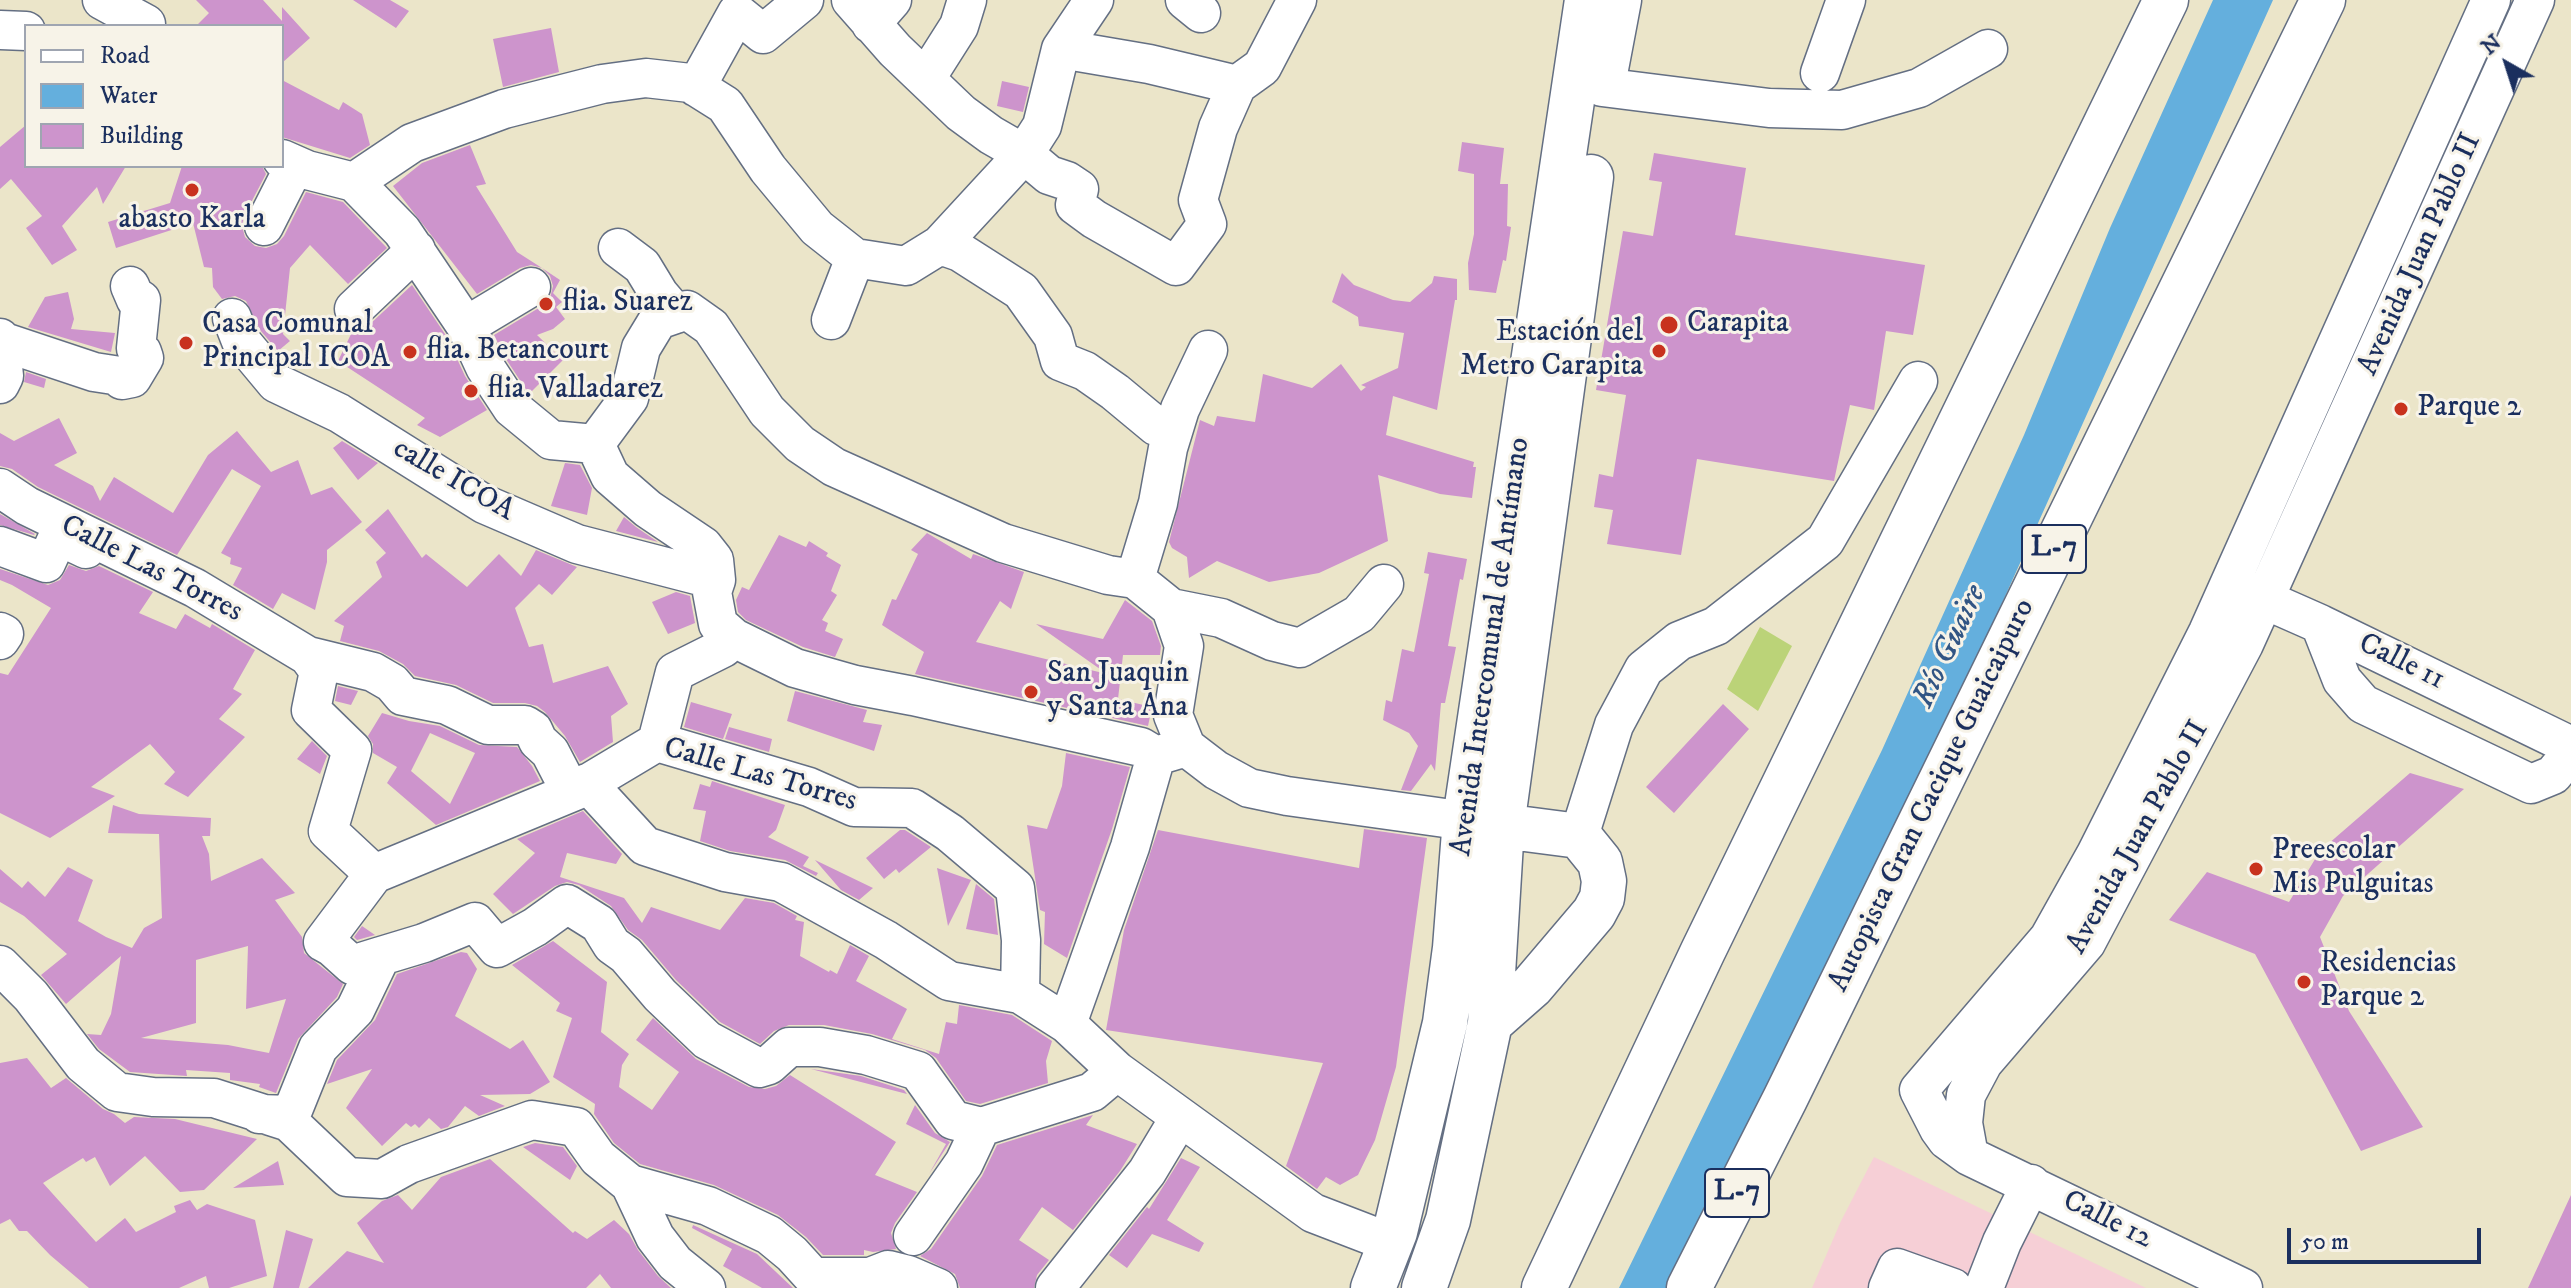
<!DOCTYPE html>
<meta charset="utf-8">
<style>
body{margin:0}
#map{position:relative;width:2571px;height:1288px;overflow:hidden;background:#ebe5c9;font-family:"IM FELL DW Pica",serif}
canvas{display:block}
.legend{position:absolute;left:24px;top:24px;width:260px;height:144px;box-sizing:border-box;background:#f7f3e8;border:2px solid #9fa5b1;margin:0;padding:10px 14px;list-style:none;font-size:24px;color:#1b2f5e}
.legend li{display:flex;align-items:center;gap:16px;height:40px}
.legend b{width:40px;border:2px solid #9fa5b1}
.north{position:absolute;left:2467px;top:24px;width:80px;height:80px;-webkit-text-stroke:6px #f7f3e8;paint-order:stroke;rotate:321deg;font-size:22px;font-weight:700;line-height:32px;text-align:center;color:#1b2f5e}
.north::after{content:'';display:block;margin:auto;width:28px;height:36px;background:#1b2f5e;clip-path:polygon(50% 0,100% 100%,50% 72%,0 100%)}
.scale{position:absolute;left:2287px;top:1228px;width:194px;height:36px;box-sizing:border-box;border:4px solid #1b2f5e;border-top:0;padding-left:10px;font-size:24px;line-height:28px;white-space:nowrap;color:#1b2f5e;-webkit-text-stroke:6px #f7f3e8;paint-order:stroke}
</style>
<div id="map">
<canvas width="2571" height="1288"></canvas>
<ul class="legend">
<li><b style="height:10px;background:#fff"></b>Road</li>
<li><b style="height:22px;background:#64afdd"></b>Water</li>
<li><b style="height:22px;background:#cd94cc"></b>Building</li>
</ul>
<div class="north">N</div>
<div class="scale">50 m</div>
</div>
<script>
const ctx = document.querySelector('canvas').getContext('2d');
ctx.lineJoin = 'round';
function fillPath(path, color) {
  ctx.fillStyle = color;
  ctx.fill(path, 'evenodd');
}
function poly(rows) {
  const path = new Path2D();
  for (const r of rows) {
    path.moveTo(r[0], r[1]);
    for (let i = 2; i < r.length; i += 2) path.lineTo(r[i], r[i + 1]);
  }
  return path;
}
function trace(path, color, width, dash) {
  ctx.strokeStyle = color;
  ctx.lineWidth = width;
  ctx.lineCap = dash ? 'butt' : 'round';
  ctx.setLineDash(dash || []);
  ctx.stroke(path);
}
function drawText(font, color, halo, rows, align = 'center') {
  ctx.font = font + ' "IM FELL DW Pica",serif';
  ctx.lineWidth = 6;
  ctx.setLineDash([]);
  ctx.textBaseline = 'middle';
  ctx.strokeStyle = halo;
  ctx.fillStyle = color;
  for (const [text, x, y, turn = 0] of rows) {
    ctx.save();
    ctx.translate(x, y);
    ctx.rotate((+turn || 0) * Math.PI / 180);
    ctx.textAlign = isNaN(turn) ? turn : align;
    if (halo) ctx.strokeText(text, 0, 0);
    ctx.fillText(text, 0, 0);
    ctx.restore();
  }
}
fillPath(poly([
 [1874,1157,2146,1288,1812,1288,1841,1221]
]), '#f6cfd6');
fillPath(poly([
 [1760,627,1792,646,1758,711,1727,689]
]), '#bbd378');
fillPath(poly([
 [2213,0,2273,0,1919,788,1672,1288,1619,1288,1882,750,2024,435,2110,228]
]), '#64afdd');
fillPath(poly([
 [196,0,263,0,282,21,282,7,310,38,282,63,282,26,196,26,209,13],
 [353,0,390,0,409,11,396,28],
 [551,28,559,72,503,87,493,39],
 [282,80,339,110,343,102,362,114,370,145,350,158,282,137],
 [1002,81,1029,87,1023,112,997,106],
 [26,125,26,166,126,166,103,204,97,187,62,226,77,250,52,265,26,228,42,216,11,179,0,189,0,147],
 [1462,142,1504,148,1500,184,1508,184,1507,226,1511,227,1506,261,1503,260,1496,293,1469,290,1468,263,1474,234,1474,174,1458,171],
 [470,145,486,184,476,186,517,252,542,268,531,265,520,268,477,294,393,186,422,163],
 [1654,153,1746,168,1735,235,1925,265,1913,335,1886,331,1874,410,1850,405,1834,481,1697,459,1681,555,1607,544,1613,510,1594,507,1599,474,1613,477,1626,395,1596,390,1623,231,1653,236,1662,182,1649,180],
 [182,166,262,166,266,174,244,216,242,226,245,237,255,246,266,248,277,244,284,236,306,192,343,202,387,248,348,284,310,245,290,268,283,334,290,341,278,351,260,330,246,301,235,296,222,299,213,287,212,268,204,267,193,223,116,248,108,222,170,203],
 [542,268,560,280,553,293,562,302,556,307,565,319,553,329,537,335,563,360,529,394,504,356,494,335,542,306,550,298,553,286,550,276],
 [1342,273,1354,285,1393,300,1410,302,1432,283,1434,276,1457,279,1457,300,1455,300,1437,410,1393,396,1386,435,1474,462,1473,467,1476,467,1472,498,1440,494,1378,475,1388,541,1319,573,1269,582,1217,561,1189,578,1187,557,1172,548,1169,542,1200,420,1214,426,1217,416,1255,422,1263,374,1312,388,1341,364,1361,391,1366,387,1361,385,1398,368,1404,333,1359,326,1358,317,1332,302],
 [412,285,447,337,465,376,487,410,440,437,417,425,425,418,338,361,353,330,360,330,369,325],
 [68,292,74,319,71,329,115,333,111,352,28,327,45,297],
 [26,372,46,379,44,388,24,382],
 [59,418,77,453,54,465,93,486,100,501,114,477,173,513,208,455,237,431,271,472,298,460,311,495,332,487,362,522,327,550,327,562,315,610,282,593,273,609,233,585,242,568,230,564,231,558,221,553,261,486,232,469,177,555,38,487,12,469,0,466,0,433,14,441],
 [342,441,378,463,358,480,333,448],
 [565,463,580,465,592,488,587,515,551,506],
 [388,509,422,558,426,554,467,587,499,554,521,576,536,550,577,567,552,595,539,584,515,608,529,647,543,644,553,683,608,666,628,704,611,716,613,742,580,762,565,736,545,712,537,706,525,703,493,703,456,685,415,676,403,664,379,651,340,641,344,626,334,621,382,577,376,562,386,553,365,530],
 [0,514,35,534,34,535,0,525],
 [624,517,636,527,658,542,616,531],
 [927,533,971,559,973,554,1024,572,1011,609,1000,601,976,642,1107,674,1036,624,1103,639,1125,600,1152,621,1161,646,1160,655,1123,655,1118,699,1152,707,1148,726,915,674,924,652,882,625,892,599,896,600,918,554,911,550],
 [779,535,806,547,809,541,828,553,826,556,841,565,831,591,837,595,822,620,828,623,825,631,843,639,835,657,803,647,746,620,738,612,736,600,742,587,749,590],
 [1428,552,1467,559,1463,580,1460,579,1448,646,1456,647,1445,703,1441,703,1435,771,1431,764,1411,791,1401,790,1418,746,1409,733,1383,720,1386,700,1392,702,1402,649,1414,652,1429,574,1424,573],
 [69,565,86,571,99,566,153,592,139,613,176,629,185,614,210,628,212,624,255,650,233,689,242,694,219,719,245,737,188,797,164,784,175,772,150,744,91,787,115,796,50,838,0,813,0,673,8,675,51,608,12,585,0,580,0,569,48,585,60,580],
 [676,592,690,596,695,623,668,634,652,602],
 [338,686,358,691,351,705,335,701],
 [795,691,867,710,863,722,882,725,874,751,787,721],
 [691,702,732,714,723,739,684,727],
 [1723,704,1749,729,1674,813,1646,787],
 [382,713,409,721,440,726,479,745,517,747,532,766,540,781,436,825,387,783,397,767,373,753,373,744,368,736],
 [430,733,475,753,450,804,411,771],
 [729,727,772,739,769,752,725,739],
 [312,741,327,756,320,774,297,759],
 [1066,753,1130,767,1112,829,1067,958,1044,944,1045,912,1040,910,1027,825,1047,829,1062,786],
 [2410,773,2464,789,2343,896,2320,937,2349,1011,2423,1127,2361,1151,2255,954,2169,920,2207,872,2289,902,2320,851],
 [712,781,785,805,776,830,768,837,809,857,803,866,818,873,816,876,785,860,730,851,700,841,706,811,693,809,700,784,710,787],
 [113,805,139,814,211,818,210,836,202,836,209,854,211,881,262,858,295,893,275,900,302,937,304,953,343,984,337,997,298,1039,276,1093,259,1087,260,1084,230,1080,230,1073,186,1070,187,1076,130,1072,99,1049,87,1034,101,1035,111,1014,121,956,66,1004,41,975,67,954,24,916,0,902,0,869,22,888,28,881,45,897,68,867,93,880,78,921,106,937,132,948,144,928,162,918,159,834,108,833],
 [248,946,246,1009,286,999,269,1053,228,1045,141,1038,196,1023,196,960],
 [583,811,622,854,616,864,567,853,560,877,624,898,642,923,651,907,720,930,745,898,774,903,797,916,795,920,804,922,800,956,829,972,830,970,837,974,850,945,869,956,856,981,907,1009,892,1039,939,1054,946,1022,957,1024,959,1005,1012,1015,1052,1041,1046,1061,1048,1083,980,1104,966,1101,936,1058,925,1050,872,1034,824,1025,789,1025,774,1031,760,1044,720,1022,676,980,642,940,628,930,611,906,579,885,567,882,555,886,513,914,493,894,535,853,517,839],
 [1364,829,1427,838,1396,1067,1375,1140,1358,1175,1340,1185,1326,1177,1317,1189,1286,1166,1323,1063,1106,1030,1124,930,1158,830,1359,868],
 [900,830,905,830,931,847,899,873,896,869,884,879,866,858],
 [815,860,873,888,859,900,841,890],
 [937,868,971,880,948,926],
 [976,884,994,899,998,935,966,929],
 [362,926,375,935,357,940,354,937],
 [553,941,607,982,601,1032,629,1054,622,1065,619,1087,652,1110,679,1072,636,1040,653,1018,696,1059,749,1087,765,1089,776,1086,790,1075,896,1142,875,1175,917,1192,895,1223,891,1233,896,1249,873,1252,864,1250,864,1255,823,1255,806,1237,778,1215,714,1185,640,1164,614,1143,594,1114,595,1104,553,1077,572,1018,556,1011,560,1003,512,965],
 [461,952,467,953,477,969,455,1016,510,1049,523,1040,550,1082,530,1094,480,1095,505,1106,479,1116,465,1106,448,1127,441,1129,429,1118,419,1128,415,1124,411,1127,406,1123,382,1146,346,1108,372,1069,327,1084,337,1060,375,1020,397,974],
 [27,1058,51,1088,66,1078,103,1109,114,1114,125,1123,134,1117,175,1119,257,1139,204,1190,180,1192,145,1156,110,1186,95,1157,86,1162,83,1158,43,1183,96,1242,125,1218,136,1232,176,1212,174,1206,190,1200,197,1210,207,1204,255,1220,267,1276,229,1288,209,1288,206,1276,179,1288,89,1288,50,1255,27,1231,19,1231,10,1219,0,1224,0,1063],
 [811,1069,861,1076,904,1090,907,1094],
 [915,1105,935,1133,950,1142,929,1174,946,1144,906,1124],
 [1093,1115,1086,1125,1137,1144,1120,1171,1073,1230,1042,1207,1019,1240,1049,1260,1037,1275,1034,1288,960,1288,955,1274,920,1256,931,1249,982,1176,997,1145],
 [535,1143,563,1147,577,1166,570,1180,523,1147],
 [1181,1158,1200,1167,1167,1220,1204,1243,1199,1252,1152,1234,1127,1268,1109,1255,1147,1207,1149,1209],
 [490,1159,573,1233,575,1231,587,1239,614,1220,629,1234,638,1250,658,1276,671,1288,611,1288,600,1274,586,1288,308,1288,347,1251,384,1263,357,1223,382,1201,398,1195,412,1210,441,1177],
 [278,1161,284,1185,233,1188],
 [2571,1195,2571,1288,2528,1288],
 [693,1225,757,1254,793,1288,762,1288,723,1266,732,1249,692,1228],
 [286,1230,313,1239,299,1288,273,1288]
]), '#cd94cc');
const minor = poly([
 [102,0,146,24],
 [851,0,895,50,961,113,991,135,1024,154,1049,175,1067,181,1079,189,1075,205,1094,219,1176,266,1207,224,1198,200,1218,128,1237,85,1262,67,1297,0],
 [1185,0,1201,13],
 [871,24,892,0],
 [0,30,26,31],
 [1061,49,1149,64,1237,85],
 [1820,73,1846,0],
 [926,78,959,26,967,0],
 [696,87,737,13,763,34,804,0],
 [1602,87,1769,108,1842,110,1919,88,1988,49],
 [282,159,307,170,354,182,402,231,466,326,485,367,512,408,551,440,595,444,629,398,641,348,658,320,687,310,711,327,767,411,800,444,834,467,1003,543,1108,575,1135,579,1171,608,1184,646,1173,715,1186,747,1216,770,1249,788,1287,796,1495,825],
 [354,182,412,143,504,109,602,84,646,78,690,83,725,105,768,169,817,228,855,258,906,266,940,245,1024,154,1042,126,1061,49,1094,0],
 [264,226,295,165],
 [940,245,960,252,1021,291,1053,336,1060,361,1085,371,1115,392,1156,426,1173,432],
 [618,248,642,266,659,294,676,314],
 [354,309,416,250],
 [232,318,241,341,276,383,339,413,484,504,577,544,716,580],
 [831,320,855,258],
 [466,326,531,287],
 [0,338,4,376,0,384],
 [1,341,94,372,120,376,122,380,132,378,144,358,142,352,136,348,141,300,136,300,130,286],
 [595,444,610,476,648,509,703,546,714,560,716,580,712,592,718,624,734,638,795,668,855,685,913,696,1141,747,1156,756,1186,747],
 [0,488,27,506,195,588,308,656,319,671,311,710,352,750,328,831,374,874,575,791,657,742,809,787,854,807,912,808,950,833,1015,888,1021,940,1020,994,1067,1024,1117,1071,1313,1213,1391,1243],
 [0,546,46,563,57,539,67,540,86,549,93,539],
 [1135,579,1158,503,1168,448,1180,409,1208,350],
 [2243,590,2320,624,2571,746],
 [1171,608,1221,618,1272,641,1300,648,1359,614,1384,584],
 [2320,624,2342,680,2363,704,2531,784,2553,775,2571,753],
 [0,632,4,634,0,640],
 [308,656,373,672,392,683,403,696,447,705,488,725,525,725,533,730,538,741,550,752,564,779,575,791],
 [657,742,675,672,723,648,734,638],
 [587,783,645,846,725,872,781,882,886,940,949,981,1020,994],
 [1579,836,1614,725,1644,669,1679,641,1716,626,1825,541,1918,381],
 [374,874,323,942,332,947,352,965,381,956],
 [0,965,31,996,83,1064,117,1092,153,1097,214,1098,289,1122,347,1177,382,1179,409,1164,532,1120,576,1127,598,1158,630,1184,655,1237,675,1263,706,1288],
 [1067,1024,1130,847,1156,756],
 [259,1114,291,1115,318,1048,355,1010,381,956,424,943,475,922,497,948,535,927,567,904,599,924,612,945,626,955,660,995,707,1040,759,1068,769,1065,789,1047,820,1047,866,1055,918,1071,953,1120,981,1127,1092,1092,1117,1071],
 [1969,1156,1963,1123,1966,1095,1983,1063,2086,943,2244,644,2535,0],
 [630,1184,708,1206,769,1235,792,1254,813,1277,870,1277,888,1270,908,1275,938,1288],
 [913,1236,964,1163,981,1127],
 [1055,1288,1147,1172,1180,1117],
 [1888,1288,1897,1268,1953,1288],
 [1984,1288,2002,1242,2031,1184],
 [2243,1288,1969,1156,1947,1140,1939,1129,1919,1090,2049,938,2096,854,2208,632,2491,0]
]);
const major = poly([
 [1605,74,1619,0],
 [1490,1023,1532,986,1594,913,1602,898,1604,881,1600,862,1579,836,1502,826],
 [1373,1288,1395,1232,1445,1023,1455,948,1465,819,1587,0],
 [1424,1288,1448,1220,1490,1023,1502,826,1591,177]
]);
const highway = poly([
 [1544,1288,1703,951,2166,0],
 [1689,1288,1785,1099,2323,0]
]);
trace(minor, '#646f83', 41);
trace(major, '#646f83', 47);
trace(highway, '#646f83', 47);
trace(minor, '#fff', 38);
trace(major, '#fff', 44);
trace(highway, '#fff', 44);
for (const [x, y, r, color] of [
 [192,190,8,"#c8321e"],
 [546,304,8,"#c8321e"],
 [1669,325,10,"#c8321e"],
 [186,343,8,"#c8321e"],
 [1659,351,8,"#c8321e"],
 [410,352,8,"#c8321e"],
 [471,391,8,"#c8321e"],
 [2401,409,8,"#c8321e"],
 [1031,692,8,"#c8321e"],
 [2256,869,8,"#c8321e"],
 [2304,982,8,"#c8321e"]
]) {
  const dot = new Path2D();
  dot.arc(x, y, r, 0, 2 * Math.PI);
  ctx.fillStyle = color;
  ctx.fill(dot);
  trace(dot, '#f7f3e8', 3);
}
for (const [x, y, w] of [
 [2054,549,64],
 [1737,1193,64]
]) {
  const box = new Path2D();
  box.roundRect(x - w / 2, y - 24, w, 48, 6);
  ctx.fillStyle = '#f7f3e8';
  ctx.fill(box);
  trace(box, '#1b2f5e', 2);
}
drawText('bold 28px', '#1b2f5e', null, [
 ["L-7",2054,549],
 ["L-7",1737,1193]
]);
drawText('30px', '#1b2f5e', '#f7f3e8', [
 ["abasto Karla",192,221,"center"],
 ["flia. Suarez",562,304],
 ["Carapita",1687,325],
 ["Casa Comunal",202,326],
 ["Principal ICOA",202,360],
 ["Estación del",1643,334,"right"],
 ["Metro Carapita",1643,368,"right"],
 ["flia. Betancourt",426,352],
 ["flia. Valladarez",487,391],
 ["Parque 2",2417,409],
 ["San Juaquin",1047,675],
 ["y Santa Ana",1047,709],
 ["Preescolar",2272,852],
 ["Mis Pulguitas",2272,886],
 ["Residencias",2320,965],
 ["Parque 2",2320,999]
], 'left');
drawText('30px', '#1b2f5e', '#f7f3e8', [
 ["Avenida Juan Pablo II",2421,255,-66],
 ["calle ICOA",453,481,30],
 ["Calle Las Torres",151,570,27],
 ["Avenida Intercomunal de Antímano",1492,647,-82],
 ["Calle 11",2401,663,26],
 ["Calle Las Torres",760,776,16],
 ["Autopista Gran Cacique Guaicaipuro",1933,796,-64],
 ["Avenida Juan Pablo II",2139,838,-61],
 ["Calle 12",2107,1221,26]
]);
drawText('italic 32px', '#315584', '#f7f3e8', [
 ["Río Guaire",1951,647,-65]
]);
</script>
